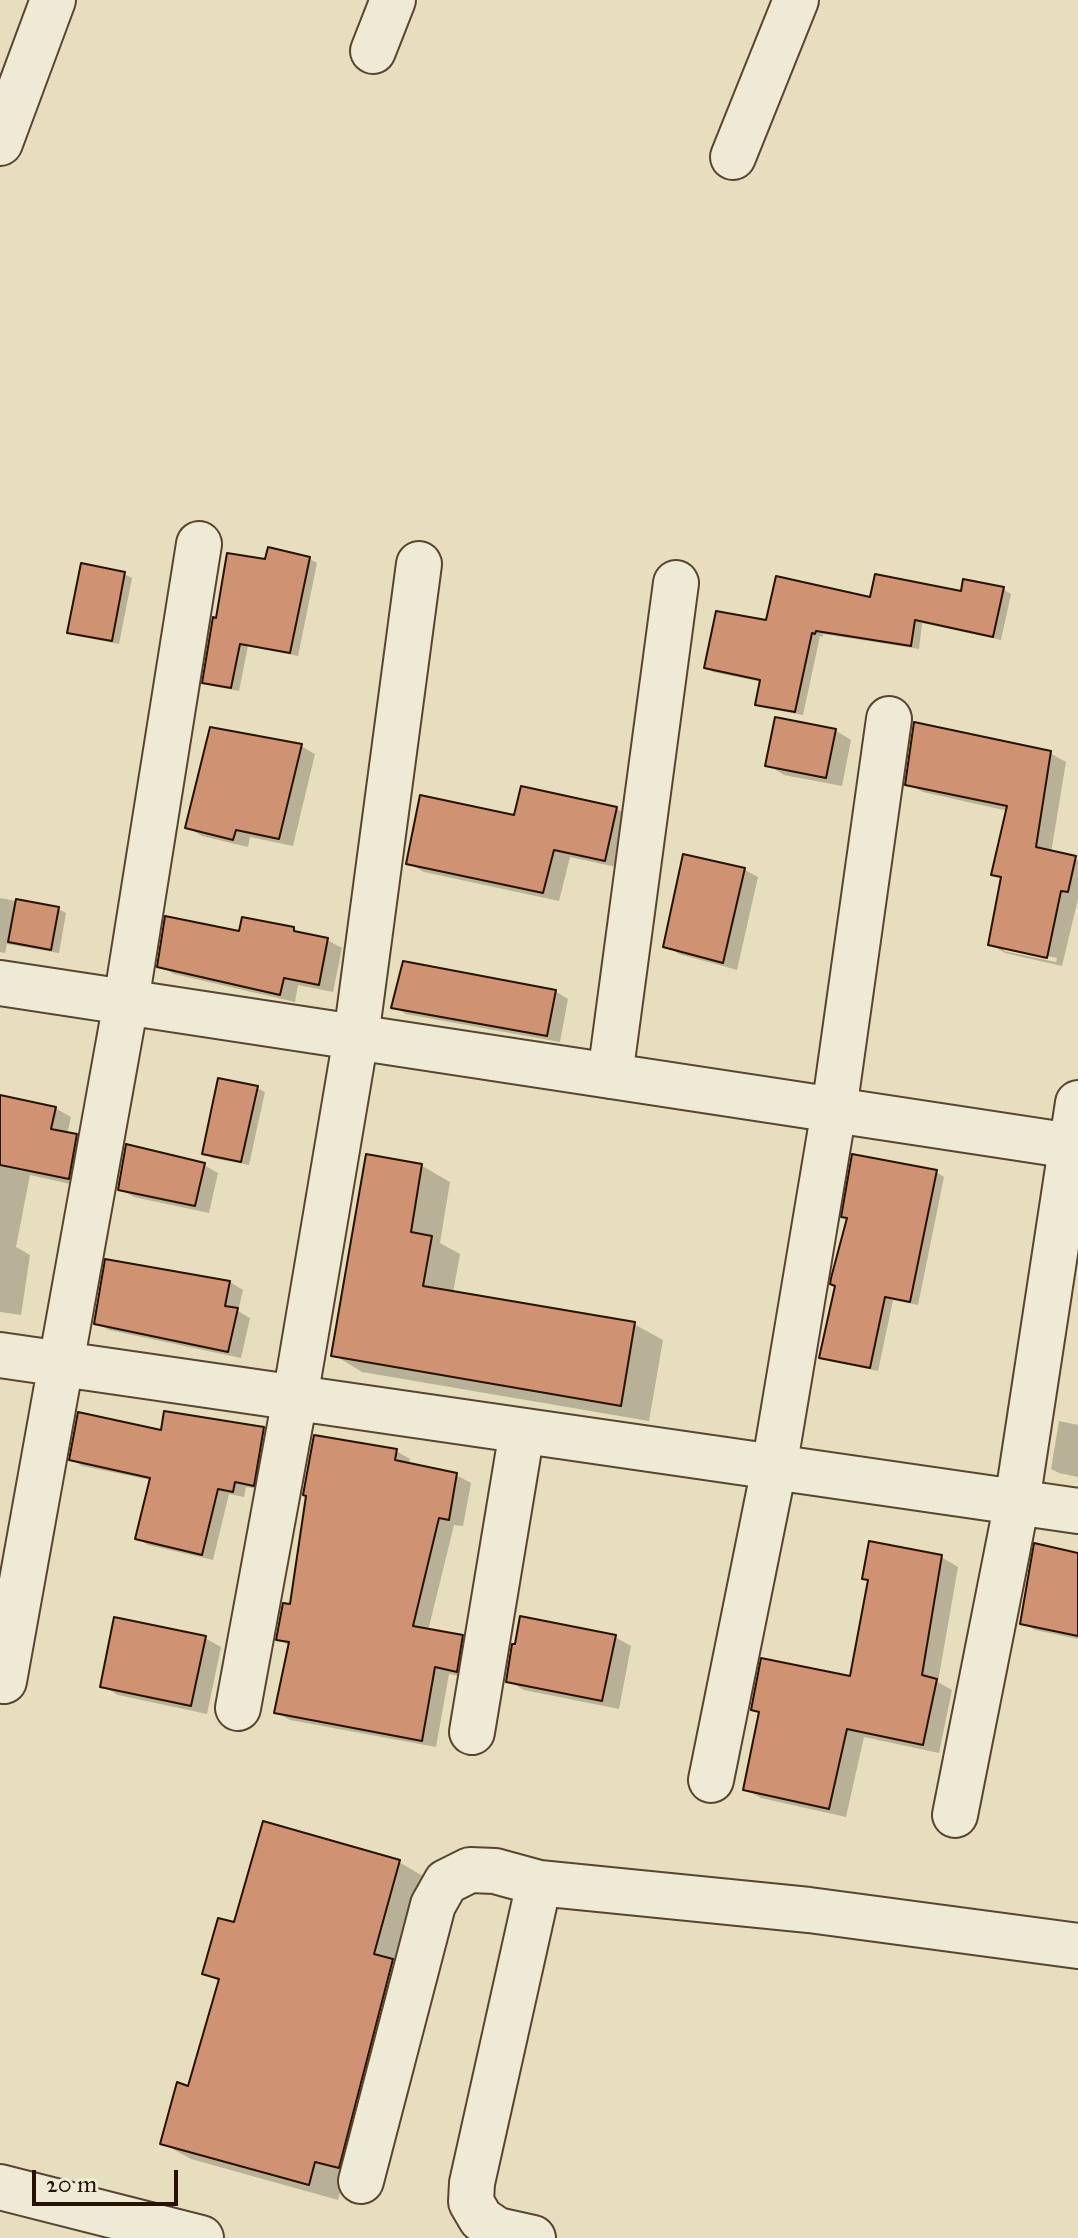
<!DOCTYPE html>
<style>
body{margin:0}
#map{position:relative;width:1078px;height:2238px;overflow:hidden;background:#e7debe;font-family:"IM FELL Great Primer",serif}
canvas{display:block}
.scale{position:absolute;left:32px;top:2170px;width:146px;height:36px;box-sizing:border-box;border:4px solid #271200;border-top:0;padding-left:10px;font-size:24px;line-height:28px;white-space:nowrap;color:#271200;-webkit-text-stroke:6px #efead5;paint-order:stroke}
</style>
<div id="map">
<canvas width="1078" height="2238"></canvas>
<div class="scale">20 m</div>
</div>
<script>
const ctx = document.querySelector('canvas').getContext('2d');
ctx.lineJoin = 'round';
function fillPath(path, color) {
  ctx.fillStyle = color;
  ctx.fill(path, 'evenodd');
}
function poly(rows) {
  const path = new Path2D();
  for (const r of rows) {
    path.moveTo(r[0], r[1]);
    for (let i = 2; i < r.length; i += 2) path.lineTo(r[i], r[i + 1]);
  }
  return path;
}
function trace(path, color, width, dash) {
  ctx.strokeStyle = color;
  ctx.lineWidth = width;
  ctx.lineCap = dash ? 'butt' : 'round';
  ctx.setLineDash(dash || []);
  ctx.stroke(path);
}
fillPath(poly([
 [310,559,317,563,298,656,248,646,239,691,212,686,204,682,217,620,267,561],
 [124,574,132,578,119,644,77,636,69,632],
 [1003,589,1011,594,1001,640,922,623,919,649,823,634,823,637,820,636,803,715,765,708,757,704,762,682,713,672,706,667,768,622,872,600],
 [835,730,851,740,842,786,784,775,768,765],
 [301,746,315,754,293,846,250,837,248,847,202,836,187,827],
 [1050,753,1066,762,1051,853,1078,860,1078,899,1062,966,1005,953,990,944,1002,880,994,874,1008,811,923,792,907,783],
 [1004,947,1057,958,1056,962,1004,951],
 [522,788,617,809,632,818,621,868,570,857,559,901,424,872,408,863,516,818],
 [685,857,745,870,758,877,737,970,679,954,666,946],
 [0,898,58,909,66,913,59,953,7,944,5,953,0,952],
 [294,929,303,935,327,940,342,948,333,992,298,985,295,1002,174,974,159,966,240,934],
 [555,991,568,999,560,1042,406,1014,394,1007],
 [257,1088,265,1092,249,1165,212,1158,204,1153],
 [0,1097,55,1108,71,1117,67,1134,76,1136,92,1145,84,1187,30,1175,16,1247,30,1255,21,1315,0,1312],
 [204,1165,218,1173,209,1213,134,1197,120,1189],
 [422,1166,450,1182,440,1243,460,1254,453,1293,634,1324,663,1340,649,1421,362,1372,334,1355],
 [936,1172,944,1177,918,1305,893,1300,878,1371,829,1361,822,1357],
 [107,1261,230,1282,243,1290,238,1311,250,1318,241,1358,109,1330,96,1323],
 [1059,1421,1078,1425,1078,1477,1059,1473,1051,1469],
 [264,1429,274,1435,264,1490,246,1487,244,1497,229,1494,213,1560,148,1545,137,1538,151,1480,82,1466,71,1459,162,1432],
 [396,1451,410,1459,409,1465,456,1475,471,1483,463,1526,454,1525,428,1631,462,1637,476,1645,471,1678,449,1674,436,1747,290,1720,276,1712,290,1646,278,1639,291,1606],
 [1078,1555,1078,1639,1035,1630,1022,1623],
 [941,1557,958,1567,938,1682,952,1690,939,1753,864,1737,846,1817,761,1798,745,1789,761,1714,753,1709,852,1678],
 [615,1637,631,1646,619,1709,524,1690,508,1681],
 [205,1638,221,1647,207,1714,118,1695,102,1686],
 [399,1862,428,1879,338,2200,191,2159,162,2143,190,2088,220,1982,204,1973,236,1925]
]), '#0003');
const building = poly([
 [268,547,310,557,290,653,240,644,231,688,202,683,213,617,216,618,227,553,265,559,268,547],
 [81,563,125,572,112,641,67,633,81,563],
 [875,574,961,591,963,579,1004,587,993,637,915,620,911,646,816,631,815,634,812,633,795,712,755,705,760,680,704,668,716,611,766,620,776,576,870,597,875,574],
 [775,717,836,729,826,778,765,766,775,717],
 [914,722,1051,751,1036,847,1076,856,1068,892,1061,891,1047,958,988,945,1001,877,991,875,1007,806,905,785,914,722],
 [210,727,302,744,279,839,236,830,233,840,185,828,210,727],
 [521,786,617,807,605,861,554,850,543,893,406,864,420,795,514,815,521,786],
 [683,854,745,868,723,963,663,947,683,854],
 [16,899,59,907,51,950,8,942,16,899],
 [165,916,239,931,242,917,294,927,294,931,328,938,319,985,284,978,280,995,157,967,165,916],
 [403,961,556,990,547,1036,391,1008,403,961],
 [218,1078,258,1086,241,1162,202,1154,218,1078],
 [0,1095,56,1107,51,1129,77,1134,69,1179,0,1165,0,1095],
 [126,1144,205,1163,195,1206,118,1190,126,1144],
 [366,1154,422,1164,411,1232,432,1236,423,1286,635,1322,621,1406,331,1356,366,1154],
 [852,1154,937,1170,910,1302,885,1297,870,1368,819,1358,835,1286,830,1284,831,1278,847,1218,841,1217,852,1154],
 [105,1259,230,1281,225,1306,238,1308,228,1352,94,1324,105,1259],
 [164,1411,264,1427,254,1486,235,1482,233,1492,218,1489,202,1555,135,1539,150,1478,69,1460,78,1412,161,1430,164,1411],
 [314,1435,397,1449,395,1460,457,1473,449,1520,439,1518,413,1626,463,1635,457,1672,435,1667,422,1741,274,1713,289,1642,276,1640,283,1603,290,1604,306,1496,303,1495,314,1435],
 [869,1541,942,1555,922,1675,937,1679,923,1745,847,1729,829,1809,743,1790,759,1712,751,1710,761,1658,850,1676,868,1580,862,1579,869,1541],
 [1034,1543,1078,1553,1078,1636,1020,1624,1034,1543],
 [520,1616,616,1635,602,1701,506,1682,512,1644,515,1644,520,1616],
 [114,1617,206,1636,191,1706,100,1687,114,1617],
 [263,1821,400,1860,374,1954,393,1959,339,2168,315,2162,309,2185,160,2144,177,2082,188,2086,219,1979,202,1974,218,1918,234,1922,263,1821]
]);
fillPath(building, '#cf9272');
trace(building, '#271200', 2);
const minor = poly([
 [373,51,393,0],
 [0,143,53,0],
 [733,157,796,0],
 [0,983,1078,1147],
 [610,1076,676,583],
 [0,1355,1078,1511],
 [4,1681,126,1002,199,544],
 [238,1708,295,1398,356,1037,419,564],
 [472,1732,522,1431],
 [711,1780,774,1468,834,1110,889,719],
 [955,1815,1017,1502,1078,1103],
 [361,2181,433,1905,446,1882,470,1870,495,1871,539,1883],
 [0,2187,201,2238],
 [533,2238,497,2230,481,2219,471,2202,472,2183,539,1883,809,1910,1078,1946]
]);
trace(minor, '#574530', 48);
trace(minor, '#efead5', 44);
</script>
